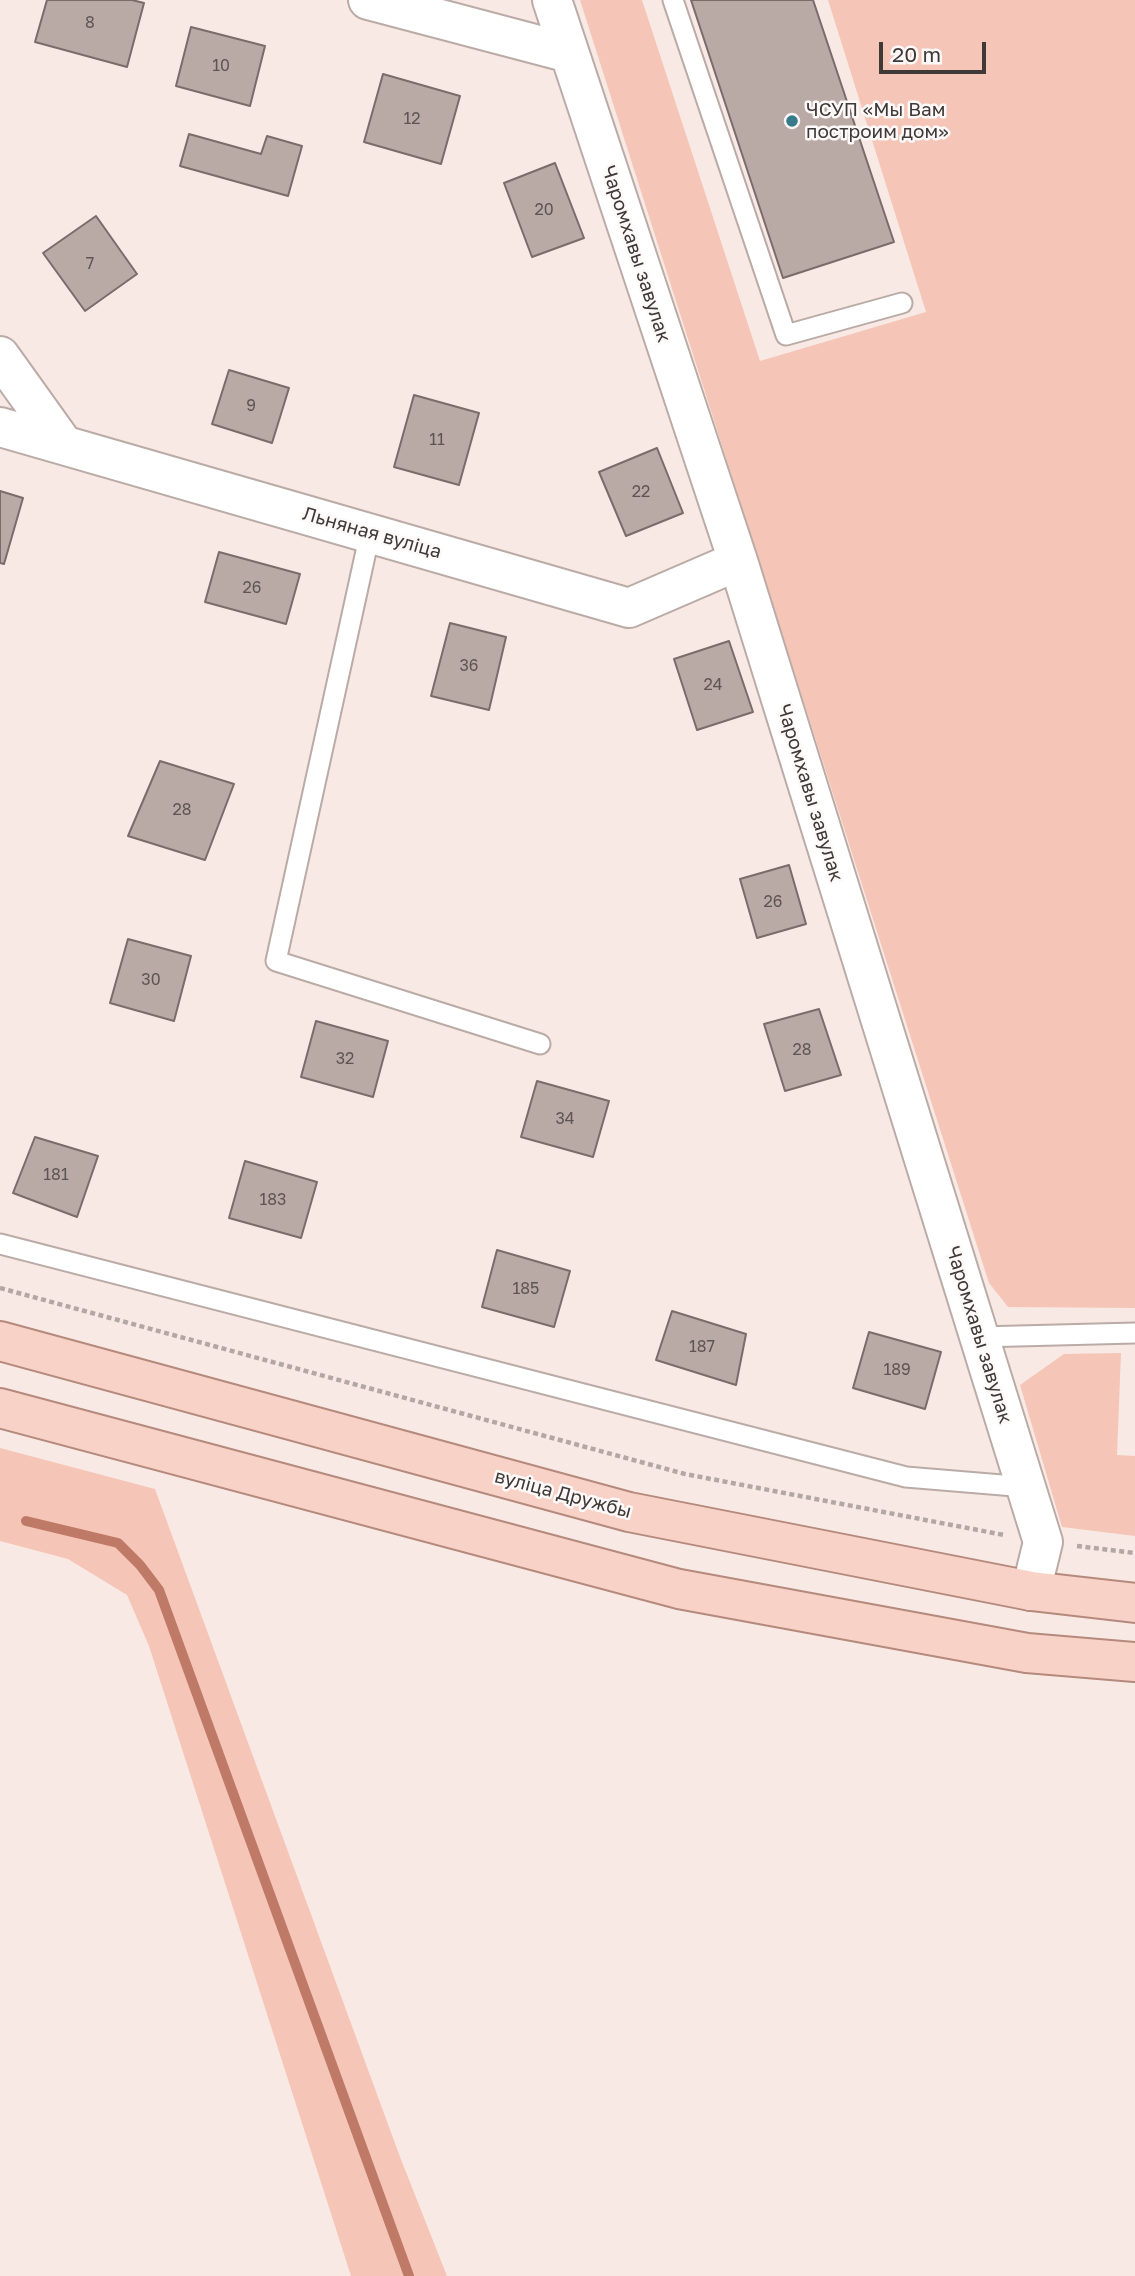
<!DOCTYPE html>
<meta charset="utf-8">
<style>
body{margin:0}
#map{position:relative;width:1135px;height:2276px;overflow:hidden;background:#f9e9e4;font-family:"Golos Text",sans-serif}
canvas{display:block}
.scale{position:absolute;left:879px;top:42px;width:107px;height:32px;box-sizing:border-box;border:4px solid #3f3937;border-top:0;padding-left:9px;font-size:21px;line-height:24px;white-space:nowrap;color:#3f3937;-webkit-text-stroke:5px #fdf9f8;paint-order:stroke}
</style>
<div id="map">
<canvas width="1135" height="2276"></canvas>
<div class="scale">20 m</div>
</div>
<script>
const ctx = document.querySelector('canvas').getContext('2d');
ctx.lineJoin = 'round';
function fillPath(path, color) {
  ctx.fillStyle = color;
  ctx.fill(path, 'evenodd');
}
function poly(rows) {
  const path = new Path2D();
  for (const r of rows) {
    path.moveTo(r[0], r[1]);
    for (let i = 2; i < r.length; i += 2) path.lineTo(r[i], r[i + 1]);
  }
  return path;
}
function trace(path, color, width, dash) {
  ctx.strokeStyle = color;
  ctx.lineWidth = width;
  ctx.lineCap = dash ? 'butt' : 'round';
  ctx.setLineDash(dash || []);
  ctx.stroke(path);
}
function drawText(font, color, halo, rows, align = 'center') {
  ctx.font = font + ' "Golos Text",sans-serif';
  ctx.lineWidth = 5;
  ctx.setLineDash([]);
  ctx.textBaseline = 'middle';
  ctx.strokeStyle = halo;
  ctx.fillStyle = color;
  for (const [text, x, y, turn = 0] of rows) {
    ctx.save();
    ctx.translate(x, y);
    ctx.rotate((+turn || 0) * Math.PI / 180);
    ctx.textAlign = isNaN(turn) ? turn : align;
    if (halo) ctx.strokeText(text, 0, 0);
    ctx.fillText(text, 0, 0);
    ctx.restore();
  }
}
fillPath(poly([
 [580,0,642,0,760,361,926,312,828,0,1135,0,1135,1308,1008,1307,989,1283],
 [1121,1353,1117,1455,1135,1456,1135,1536,1062,1527,1020,1385,1064,1354],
 [0,1448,155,1489,400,2157,447,2276,351,2276,149,1646,127,1595,68,1559,0,1541]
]), '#f5c5b7');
trace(poly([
 [26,1521,118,1543,140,1565,159,1590,409,2276]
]), '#be7a67', 10);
const building = poly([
 [47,0,132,0,144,3,127,67,35,42,47,0],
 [691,0,813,0,894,242,783,278,691,0],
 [191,27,265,46,250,106,176,86,191,27],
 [383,74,460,96,441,164,364,142,383,74],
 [189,134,261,154,267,136,302,146,288,196,180,166,189,134],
 [555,163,584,238,532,257,504,183,555,163],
 [96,216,137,274,85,311,43,253,96,216],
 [229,370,289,388,272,443,212,424,229,370],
 [414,395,479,413,459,485,394,467,414,395],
 [657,448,683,513,626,536,599,472,657,448],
 [0,491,23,498,4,564,0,563,0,491],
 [219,552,300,574,286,624,205,602,219,552],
 [450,623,506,637,489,710,431,696,450,623],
 [729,641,753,712,697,730,674,659,729,641],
 [160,761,234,784,205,860,128,836,160,761],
 [789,865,806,924,757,938,740,879,789,865],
 [128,939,191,956,174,1021,110,1003,128,939],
 [819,1009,841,1075,785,1091,764,1024,819,1009],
 [316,1021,388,1041,373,1097,301,1077,316,1021],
 [537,1081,609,1101,593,1157,521,1137,537,1081],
 [35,1137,98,1156,77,1217,13,1193,35,1137],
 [245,1161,317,1182,301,1238,229,1218,245,1161],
 [497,1250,570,1271,554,1327,482,1307,497,1250],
 [672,1311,746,1334,736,1385,656,1360,672,1311],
 [869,1332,941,1352,925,1409,853,1388,869,1332]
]);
fillPath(building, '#baaaa6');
trace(building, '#7a6c68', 2);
const lane = poly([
 [673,0,786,335,902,303],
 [370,533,276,961,540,1044],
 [0,1244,906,1477,1026,1487],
 [979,1337,1135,1333]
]);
const street = poly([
 [368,0,569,53],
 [552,0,738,561,1043,1542,1031,1591],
 [0,356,63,444],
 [0,427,629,608,738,561]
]);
const primary = poly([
 [0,1341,629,1512,1031,1591,1135,1603],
 [0,1408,679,1589,1027,1653,1135,1662]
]);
trace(lane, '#bbaba7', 23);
trace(street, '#bbaba7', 42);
trace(primary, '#b5897c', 42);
trace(poly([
 [0,1288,685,1474,1004,1535],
 [1077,1546,1135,1553]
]), '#b3a7a3', 4.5, [5, 3.5]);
trace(lane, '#fff', 19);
trace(street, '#fff', 38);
trace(primary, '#f8d2c7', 38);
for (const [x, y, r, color] of [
 [792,121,7,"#377a8b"]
]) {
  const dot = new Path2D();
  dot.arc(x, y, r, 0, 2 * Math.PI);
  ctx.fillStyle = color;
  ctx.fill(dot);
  trace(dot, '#fdf9f8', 2.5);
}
drawText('16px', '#5e5553', null, [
 ["8",90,23],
 ["10",221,66],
 ["12",412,119],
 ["20",544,210],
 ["7",90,264],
 ["9",251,406],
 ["11",437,440],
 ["22",641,492],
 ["26",252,588],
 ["36",469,666],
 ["24",713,685],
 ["28",182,810],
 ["26",773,902],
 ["30",151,980],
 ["28",802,1050],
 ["32",345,1059],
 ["34",565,1119],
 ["181",56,1175],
 ["183",273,1200],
 ["185",526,1289],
 ["187",702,1347],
 ["189",897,1370]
]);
drawText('19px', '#3f3937', '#fdf9f8', [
 ["ЧСУП «Мы Вам",806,110],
 ["построим дом»",806,132]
], 'left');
drawText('19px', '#3f3937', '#fdf9f8', [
 ["Чаромхавы завулак",636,254,72],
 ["Льняная вуліца",372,533,16],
 ["Чаромхавы завулак",810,793,73],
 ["Чаромхавы завулак",979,1335,73],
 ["вуліца Дружбы",563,1494,15]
]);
</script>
